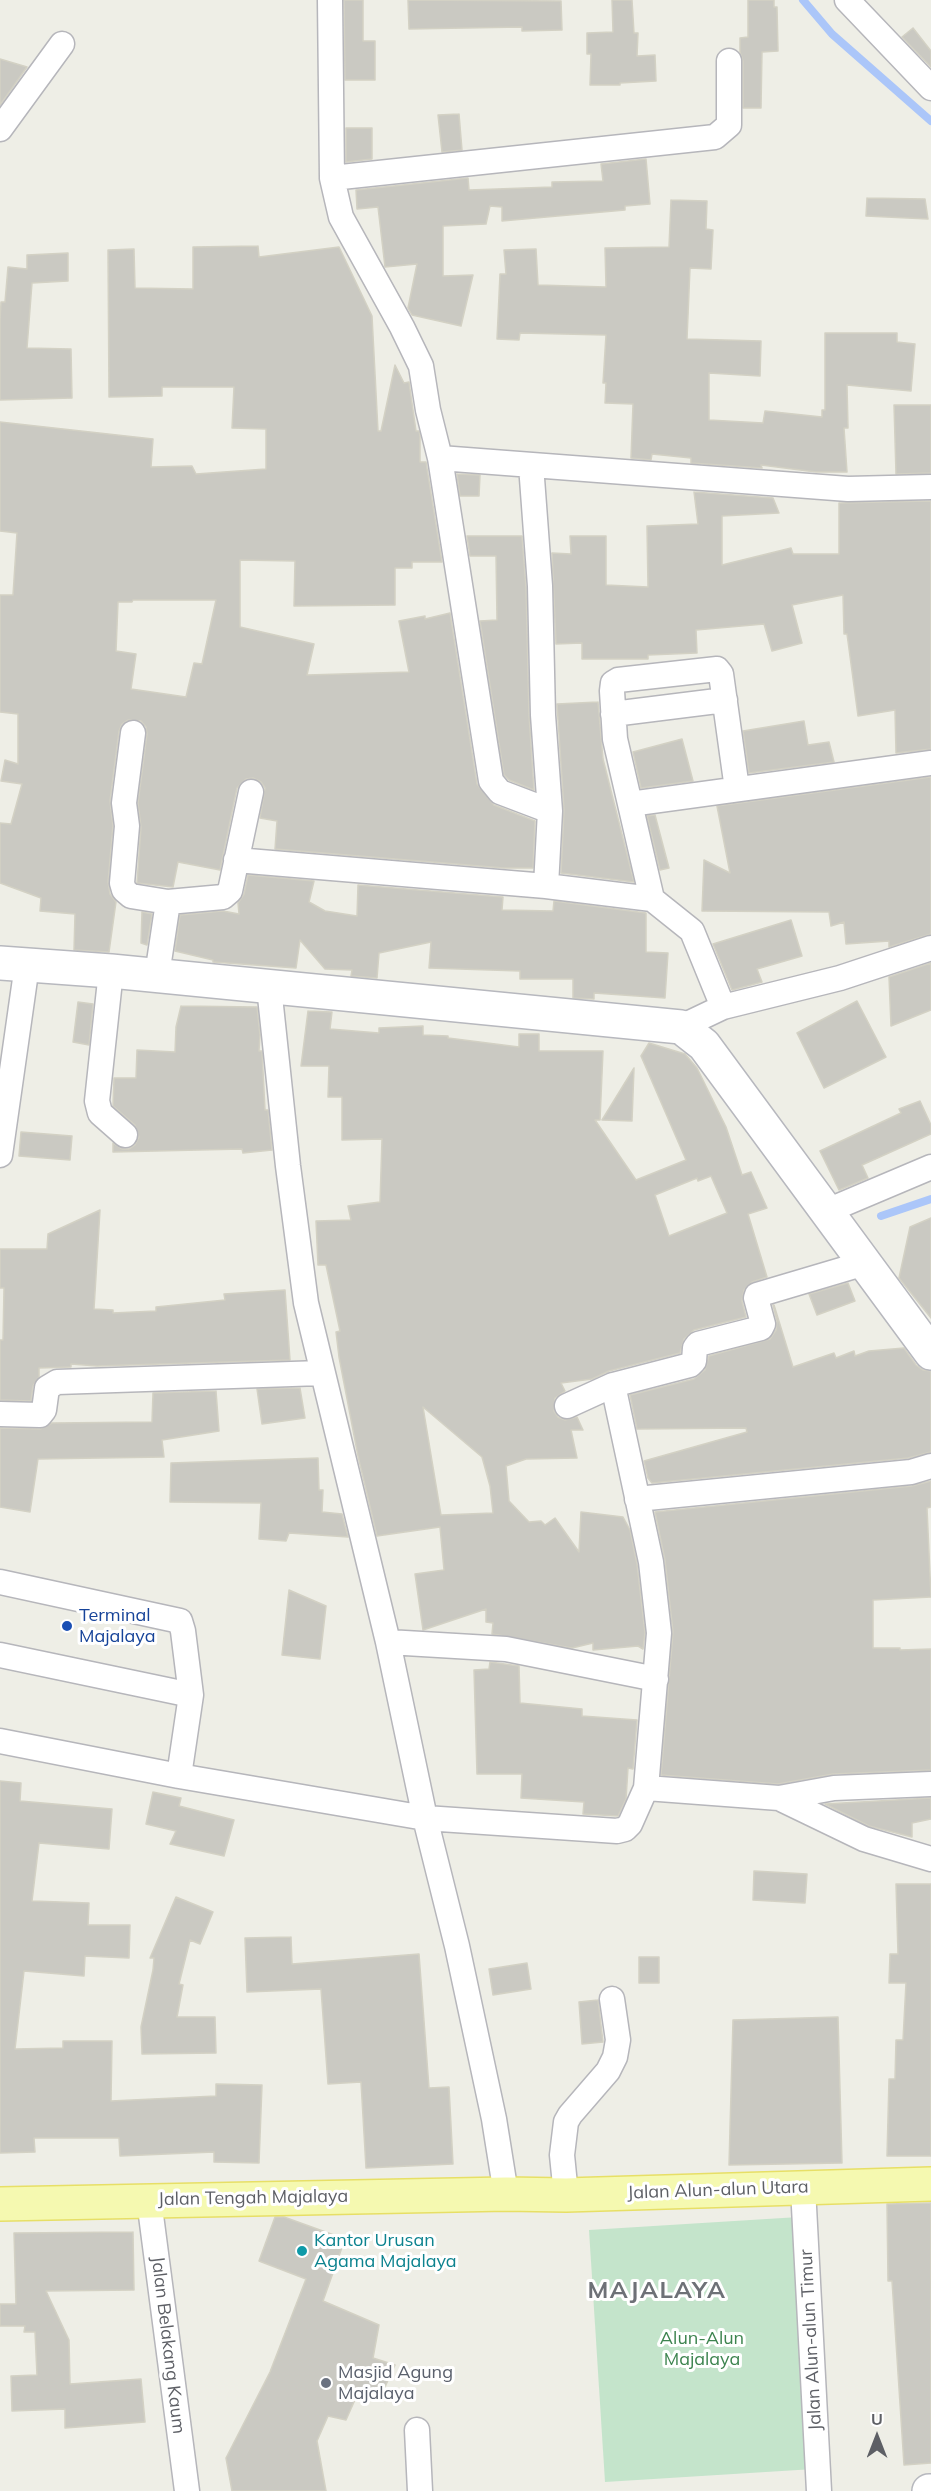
<!DOCTYPE html>
<style>
body{margin:0}
#map{position:relative;width:931px;height:2491px;overflow:hidden;background:#eeeee6;font-family:Mulish,sans-serif}
canvas{display:block}
.north{position:absolute;left:847px;top:2407px;width:60px;height:60px;-webkit-text-stroke:4px #fff;paint-order:stroke;rotate:0deg;font-size:16px;font-weight:700;line-height:24px;text-align:center;color:#5d5f65}
.north::after{content:'';display:block;margin:auto;width:21px;height:27px;background:#5d5f65;clip-path:polygon(50% 0,100% 100%,50% 72%,0 100%)}
</style>
<div id="map">
<canvas width="931" height="2491"></canvas>
<div class="north">U</div>
</div>
<script>
const ctx = document.querySelector('canvas').getContext('2d');
ctx.lineJoin = 'round';
function fillPath(path, color) {
  ctx.fillStyle = color;
  ctx.fill(path, 'evenodd');
}
function poly(rows) {
  const path = new Path2D();
  for (const r of rows) {
    path.moveTo(r[0], r[1]);
    for (let i = 2; i < r.length; i += 2) path.lineTo(r[i], r[i + 1]);
  }
  return path;
}
function trace(path, color, width, dash) {
  ctx.strokeStyle = color;
  ctx.lineWidth = width;
  ctx.lineCap = dash ? 'butt' : 'round';
  ctx.setLineDash(dash || []);
  ctx.stroke(path);
}
function drawText(font, color, halo, rows, align = 'center') {
  ctx.font = font + ' Mulish,sans-serif';
  ctx.lineWidth = 6;
  ctx.setLineDash([]);
  ctx.textBaseline = 'middle';
  ctx.strokeStyle = halo;
  ctx.fillStyle = color;
  for (const [text, x, y, turn = 0] of rows) {
    ctx.save();
    ctx.translate(x, y);
    ctx.rotate((+turn || 0) * Math.PI / 180);
    ctx.textAlign = isNaN(turn) ? turn : align;
    if (halo) ctx.strokeText(text, 0, 0);
    ctx.fillText(text, 0, 0);
    ctx.restore();
  }
}
fillPath(poly([
 [799,2217,814,2469,605,2482,589,2230]
]), '#c4e4cb');
trace(poly([
 [803,0,832,34,931,121],
 [881,1216,931,1199]
]), '#abc6f9', 8);
const building = poly([
 [344,0,363,0,363,41,375,41,375,80,345,80,344,0],
 [408,0,561,1,562,30,522,31,522,27,409,29,408,0],
 [612,0,632,0,634,33,638,33,637,56,655,55,656,81,620,83,620,85,590,85,591,54,587,54,587,33,613,32,612,0],
 [748,0,774,0,774,7,777,7,778,51,762,52,761,108,743,108,743,61,740,52,740,38,748,37,748,0],
 [913,28,931,51,931,67,902,37,913,28],
 [0,59,27,67,0,105,0,59],
 [459,114,462,150,442,152,438,115,459,114],
 [346,128,372,128,372,159,346,162,346,128],
 [646,159,650,204,625,206,625,210,502,221,502,207,490,206,486,224,443,226,443,276,473,275,461,326,412,315,408,308,417,264,385,267,378,207,357,209,356,190,468,178,469,190,552,187,552,182,603,181,601,164,646,159],
 [867,198,925,199,928,219,866,216,867,198],
 [671,200,707,201,706,229,713,230,711,269,690,268,687,339,761,341,760,376,709,373,709,420,763,423,765,411,822,417,822,410,825,410,825,333,897,333,897,342,915,344,911,391,847,385,848,428,844,428,847,472,816,472,761,465,762,468,691,463,691,458,652,454,651,460,631,458,633,404,605,403,606,383,603,383,606,335,520,333,519,340,497,339,500,274,506,274,504,250,536,249,538,285,606,287,605,248,669,247,671,200],
 [258,246,259,257,339,247,372,316,378,431,381,431,395,365,404,383,409,382,416,431,419,431,420,436,420,462,426,462,442,562,412,562,412,568,395,568,395,605,294,606,295,561,240,560,240,627,314,644,307,675,409,672,399,621,425,616,425,619,450,613,477,784,494,805,535,821,533,868,504,868,275,849,277,821,260,818,265,788,261,782,253,778,246,779,237,788,220,870,178,862,173,887,137,883,141,827,138,803,147,734,146,727,141,721,128,720,122,724,119,731,110,801,113,826,108,882,110,894,116,902,109,952,74,950,75,914,40,911,41,898,0,883,0,823,11,824,22,784,1,781,5,760,18,764,18,714,0,712,0,595,13,595,17,533,0,531,0,422,153,439,151,467,192,466,196,474,266,469,266,429,232,428,234,387,162,387,162,396,109,397,108,250,134,249,135,288,193,289,193,247,258,246],
 [133,600,216,600,202,664,194,663,186,697,131,689,136,654,116,651,118,602,132,602,133,600],
 [68,253,68,281,32,283,27,348,71,349,72,398,0,400,0,320,1,302,5,302,8,267,27,269,27,255,68,253],
 [894,405,931,405,931,473,896,474,894,405],
 [457,474,480,475,479,496,460,496,457,474],
 [694,492,773,498,779,513,722,516,722,565,791,548,793,554,839,554,839,503,931,501,931,749,896,753,895,710,858,716,847,634,844,634,843,595,792,605,802,643,772,651,764,624,696,630,697,653,648,655,648,659,582,659,582,643,556,644,552,553,571,554,570,536,606,536,606,585,648,587,647,526,698,524,694,492],
 [467,536,522,536,526,587,529,715,534,790,509,780,504,775,480,621,497,620,496,556,470,556,467,536],
 [598,702,603,759,634,882,561,873,564,810,557,704,598,702],
 [804,721,808,745,829,742,834,762,749,773,743,731,804,721],
 [682,739,693,781,641,788,633,752,682,739],
 [931,777,931,934,889,947,889,941,846,944,844,922,831,926,829,912,702,911,704,860,730,873,717,806,931,777],
 [655,815,669,868,660,870,647,816,655,815],
 [248,875,314,881,309,902,325,911,357,916,358,885,503,897,502,910,553,911,554,901,646,913,646,952,668,953,665,998,594,993,594,999,573,998,573,979,520,979,520,971,429,968,431,942,379,953,377,978,351,976,352,970,325,969,300,940,296,968,213,962,213,960,175,951,180,915,223,911,239,914,238,903,244,894,248,875],
 [142,912,152,914,147,945,141,943,142,912],
 [791,920,802,956,757,969,762,982,732,990,713,944,791,920],
 [931,963,931,1010,891,1026,889,977,931,963],
 [857,1001,886,1057,824,1088,797,1033,857,1001],
 [78,1002,93,1004,89,1045,73,1042,78,1002],
 [181,1006,257,1007,260,1035,259,1051,262,1051,265,1110,268,1110,272,1150,243,1153,242,1149,113,1152,113,1143,122,1149,129,1149,135,1145,139,1137,135,1125,113,1106,114,1078,136,1078,137,1050,175,1052,176,1027,181,1006],
 [308,1011,332,1012,330,1029,379,1033,379,1028,423,1026,423,1035,448,1036,448,1038,519,1047,519,1034,539,1034,539,1051,603,1051,600,1120,595,1120,636,1180,686,1160,641,1056,649,1043,685,1054,697,1068,726,1127,742,1175,751,1172,767,1208,748,1214,767,1277,752,1282,744,1290,742,1301,746,1317,694,1330,684,1339,680,1353,609,1371,592,1379,561,1383,565,1391,555,1398,554,1411,558,1417,565,1420,577,1417,583,1430,571,1430,577,1458,526,1459,506,1466,509,1501,529,1522,541,1521,545,1525,555,1518,579,1552,581,1512,623,1517,630,1530,637,1564,645,1633,643,1649,638,1646,593,1650,593,1643,572,1648,492,1634,493,1623,486,1622,486,1609,423,1630,415,1574,444,1570,440,1527,377,1536,358,1456,339,1357,336,1332,340,1331,326,1265,318,1265,316,1221,351,1220,348,1206,380,1202,382,1139,342,1140,342,1097,328,1097,329,1066,301,1066,308,1011],
 [711,1176,727,1213,669,1236,655,1195,697,1178,698,1181,711,1176],
 [423,1407,482,1457,490,1486,493,1513,441,1515,423,1407],
 [634,1068,632,1121,602,1120,634,1068],
 [920,1101,931,1125,931,1134,862,1165,868,1178,839,1190,820,1151,901,1113,899,1109,920,1101],
 [21,1132,72,1136,70,1160,19,1156,21,1132],
 [100,1210,94,1309,113,1310,113,1313,156,1311,156,1307,225,1300,224,1294,285,1290,290,1360,97,1366,71,1364,71,1367,39,1368,39,1377,33,1386,31,1401,0,1400,0,1340,3,1340,4,1288,0,1288,0,1249,47,1249,48,1234,100,1210],
 [931,1218,931,1318,899,1278,910,1227,931,1218],
 [848,1283,855,1301,817,1315,809,1294,848,1283],
 [773,1305,774,1305,793,1367,834,1353,836,1358,854,1351,855,1356,869,1351,904,1348,916,1365,923,1370,931,1371,931,1452,908,1458,652,1483,648,1478,644,1461,747,1432,746,1428,637,1429,630,1395,694,1379,705,1370,709,1356,770,1339,776,1330,777,1321,773,1305],
 [300,1388,305,1418,262,1424,257,1389,300,1388],
 [216,1391,219,1431,162,1440,164,1457,38,1459,30,1512,0,1507,0,1428,40,1429,52,1423,152,1422,153,1393,216,1391],
 [318,1458,319,1490,323,1490,322,1512,342,1514,348,1537,289,1533,286,1541,259,1539,261,1503,170,1502,171,1463,318,1458],
 [931,1481,931,1507,927,1508,931,1597,873,1600,873,1648,900,1648,900,1650,931,1649,931,1770,833,1774,778,1784,661,1775,673,1632,665,1560,655,1512,912,1486,931,1481],
 [289,1590,326,1606,320,1659,282,1655,289,1590],
 [490,1662,519,1666,520,1703,582,1709,582,1716,637,1720,633,1769,628,1768,626,1799,618,1816,583,1814,584,1802,521,1798,522,1774,477,1774,474,1670,489,1669,490,1662],
 [0,1781,21,1783,20,1801,112,1809,109,1849,39,1843,32,1901,89,1903,88,1925,130,1925,129,1958,85,1956,84,1976,24,1971,15,2049,63,2048,63,2041,112,2041,111,2101,216,2096,216,2084,262,2085,259,2163,214,2162,214,2152,120,2156,119,2138,34,2138,35,2152,0,2153,0,1781],
 [153,1792,181,1798,179,1806,234,1820,224,1856,170,1844,176,1831,146,1824,153,1792],
 [931,1798,931,1819,912,1823,912,1837,869,1826,825,1804,931,1798],
 [754,1871,807,1874,805,1903,753,1900,754,1871],
 [896,1884,931,1884,931,2156,887,2156,889,2079,895,2079,896,2040,903,2040,906,1983,889,1983,890,1954,898,1954,896,1884],
 [176,1897,213,1912,200,1944,190,1940,179,1984,183,1985,177,2017,215,2017,216,2053,142,2054,141,2027,153,1970,154,1958,150,1958,176,1897],
 [291,1937,292,1964,419,1954,429,2088,449,2087,453,2164,366,2168,361,2082,328,2084,321,1989,247,1992,245,1938,291,1937],
 [639,1957,659,1957,659,1983,639,1983,639,1957],
 [527,1963,531,1989,493,1995,489,1969,527,1963],
 [598,2000,603,2042,582,2044,579,2002,598,2000],
 [838,2017,842,2163,729,2165,733,2020,838,2017],
 [931,2203,931,2463,904,2465,892,2281,888,2281,887,2204,931,2203],
 [275,2217,284,2217,345,2239,323,2301,379,2325,373,2358,395,2365,379,2400,358,2393,346,2420,328,2416,317,2441,326,2491,232,2491,226,2458,270,2372,306,2279,259,2261,275,2217],
 [133,2232,134,2290,46,2291,69,2340,70,2384,141,2379,145,2422,65,2428,65,2409,12,2411,11,2376,37,2375,35,2332,24,2332,25,2326,0,2326,0,2304,16,2304,14,2233,133,2232]
]);
fillPath(building, '#cac9c2');
trace(building, '#d3d1c4', 1.5);
const street = poly([
 [330,0,332,178,341,217,402,327,421,366,428,410,440,458,491,781,500,792,550,811],
 [847,0,931,88],
 [0,129,62,44],
 [332,178,715,137,729,125,729,61],
 [440,458,848,489,931,487],
 [531,465,540,586,543,715,550,811,546,886],
 [613,714,725,700],
 [133,733,124,803,127,826,122,883,124,890,131,896,168,902],
 [630,804,931,763],
 [236,860,546,886,652,899,692,931,723,1007],
 [652,899,615,739,612,691,613,683,618,680,717,669,721,674,737,789],
 [111,971,97,1101,100,1113,125,1135],
 [157,975,168,902,223,897,230,891,251,792],
 [269,987,288,1166,306,1303,388,1642,425,1818,457,1946,494,2119,506,2194],
 [681,1027,723,1007,840,978,931,948],
 [0,1155,27,965],
 [827,1211,931,1167],
 [567,1406,613,1385,690,1365,694,1361,695,1348,698,1344,761,1328,763,1324,756,1298,757,1295,865,1263],
 [0,1414,40,1415,44,1410,47,1388,57,1382,321,1373],
 [637,1499,911,1472,931,1466],
 [0,1582,180,1621,183,1631,191,1695,179,1776],
 [388,1642,506,1649,656,1679],
 [0,1655,191,1695],
 [0,1741,179,1776,425,1818,617,1831,625,1829,630,1824,646,1788,659,1633,651,1562,613,1385],
 [646,1788,779,1798,864,1839,931,1859],
 [779,1798,834,1788,931,1784],
 [803,2188,819,2491],
 [566,2195,562,2155,566,2122,570,2115,608,2071,615,2057,618,2040,612,1999],
 [149,2200,187,2491],
 [417,2430,420,2491]
]);
const secondary = poly([
 [0,963,111,971,681,1027,704,1045,931,1353],
 [929,2491,931,2491]
]);
const primary = poly([
 [0,2204,506,2194,566,2195,931,2184]
]);
trace(street, '#b6b6bb', 27);
trace(secondary, '#b7b8be', 36);
trace(primary, '#e7df66', 36);
trace(street, '#fff', 24);
trace(secondary, '#fff', 33);
trace(primary, '#f5f9b0', 33);
for (const [x, y, r, color] of [
 [67,1626,6,"#1a4fb4"],
 [302,2251,6,"#0f9aa8"],
 [326,2383,6,"#6b7280"]
]) {
  const dot = new Path2D();
  dot.arc(x, y, r, 0, 2 * Math.PI);
  ctx.fillStyle = color;
  ctx.fill(dot);
  trace(dot, '#fff', 2);
}
drawText('18px', '#164399', '#fff', [
 ["Terminal",79,1616],
 ["Majalaya",79,1637]
], 'left');
drawText('18px', '#5d5f65', '#fff', [
 ["Jalan Alun-alun Utara",718,2190,-2],
 ["Jalan Tengah Majalaya",253,2198,-1],
 ["Jalan Alun-alun Timur",811,2340,-93],
 ["Jalan Belakang Kaum",168,2345,83]
]);
drawText('18px', '#0d838f', '#fff', [
 ["Kantor Urusan",314,2241],
 ["Agama Majalaya",314,2262]
], 'left');
drawText('18px', '#3d844f', '#fff', [
 ["Alun-Alun",702,2339],
 ["Majalaya",702,2360]
]);
drawText('18px', '#5b616d', '#fff', [
 ["Masjid Agung",338,2373],
 ["Majalaya",338,2394]
], 'left');
ctx.letterSpacing = '1.5px';
drawText('bold 24px', '#6e7177', '#fff', [
 ["MAJALAYA",657,2291]
]);
ctx.letterSpacing = '0px';
</script>
